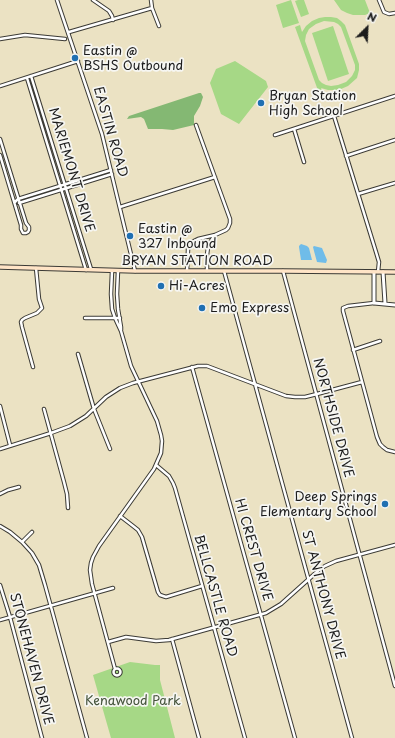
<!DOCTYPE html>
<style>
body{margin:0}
#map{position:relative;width:395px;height:738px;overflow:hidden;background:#ebe2c3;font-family:"Playpen Sans",sans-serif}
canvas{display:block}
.north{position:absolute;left:347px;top:8px;width:40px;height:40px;-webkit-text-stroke:3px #f6f6f2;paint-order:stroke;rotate:24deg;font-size:11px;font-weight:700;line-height:16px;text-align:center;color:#1c1c1c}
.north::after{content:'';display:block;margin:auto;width:14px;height:18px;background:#1c1c1c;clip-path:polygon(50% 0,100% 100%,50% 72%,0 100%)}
</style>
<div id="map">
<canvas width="395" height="738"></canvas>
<div class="north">N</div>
</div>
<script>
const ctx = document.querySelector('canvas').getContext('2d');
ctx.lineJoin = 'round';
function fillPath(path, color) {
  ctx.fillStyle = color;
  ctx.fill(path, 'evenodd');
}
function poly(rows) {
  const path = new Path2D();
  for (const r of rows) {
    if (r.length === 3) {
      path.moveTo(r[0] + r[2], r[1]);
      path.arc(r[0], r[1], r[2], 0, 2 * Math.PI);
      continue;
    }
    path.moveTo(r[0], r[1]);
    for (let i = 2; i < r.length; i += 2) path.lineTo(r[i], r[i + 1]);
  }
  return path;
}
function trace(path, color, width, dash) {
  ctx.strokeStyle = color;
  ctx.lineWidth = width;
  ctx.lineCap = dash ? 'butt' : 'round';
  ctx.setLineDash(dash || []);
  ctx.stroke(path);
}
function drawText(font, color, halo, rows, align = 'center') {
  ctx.font = font + ' "Playpen Sans",sans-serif';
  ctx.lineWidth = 3.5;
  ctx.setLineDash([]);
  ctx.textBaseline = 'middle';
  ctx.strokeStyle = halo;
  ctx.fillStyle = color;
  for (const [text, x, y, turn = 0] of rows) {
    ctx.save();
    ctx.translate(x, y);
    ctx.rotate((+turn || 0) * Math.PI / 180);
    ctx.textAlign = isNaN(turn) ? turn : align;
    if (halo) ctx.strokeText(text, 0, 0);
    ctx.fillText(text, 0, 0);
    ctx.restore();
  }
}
fillPath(poly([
 [291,0,299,23,283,28,276,5],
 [298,0,304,0,309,14,301,17,295,1],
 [334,0,365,0,370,13,365,15,353,15,347,13,341,10],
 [325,17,331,17,337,18,341,21,345,25,359,64,359,70,357,78,348,86,341,89,335,90,328,90,321,88,324,94,320,96,295,27,300,25,302,32,306,26,312,21,319,18],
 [324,21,334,22,338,24,341,27,355,65,355,70,352,76,346,82,338,85,331,86,326,85,322,83,319,80,305,41,306,35,309,29,316,24],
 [333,26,349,74,328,81,312,33],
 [235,61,266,81,268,87,239,124,221,114,210,83,216,69],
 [130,662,155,665,160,665,160,680,175,738,111,738,93,675]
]), '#a6d886');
fillPath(poly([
 [199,93,201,93,203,97,200,106,194,116,194,125,173,130,162,129,148,129,144,119,141,117,127,119,129,116]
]), '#84b873');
fillPath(poly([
 [301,244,307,246,309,248,312,260,301,260,299,247,299,246],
 [314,246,322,248,327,260,326,263,317,262,314,251,313,247]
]), '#6fbce9');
const minor = poly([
 [57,0,102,134,135,271],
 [93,0,109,11,112,16,113,20],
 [151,0,152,8,159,26],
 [379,0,384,12,389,14,395,13],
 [69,32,152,8],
 [0,39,25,35,65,39],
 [31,76,91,269],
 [27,78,86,270],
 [0,86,78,61],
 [334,116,376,252,379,262,378,272],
 [294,129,304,162],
 [275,135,395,96],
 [0,139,26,223,29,227,29,230,28,232,26,233,23,233,21,229,21,225,0,155],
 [346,156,395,140],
 [358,194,395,183],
 [15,202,18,199,111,170],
 [19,203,112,174],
 [120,207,215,177],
 [112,271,111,294,112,309,115,318,121,331,131,366,157,421,161,435,162,441,161,453,154,469,99,546,93,557,91,563,90,570,92,584,115,669],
 [118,271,117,294,118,309,121,327,121,330],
 [187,271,188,250,188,246,190,243,198,239,215,235,226,230,228,228,230,223,230,219,196,125],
 [207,271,207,255,208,247,211,241,215,235],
 [224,271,352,738],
 [283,271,395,686],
 [374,303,348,306,343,308,343,311,377,437,380,444,383,447,387,450,395,452],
 [85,318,120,318],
 [353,350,380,341],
 [78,354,94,409,110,449],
 [33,367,22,327,21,322,22,320,25,318,37,313,42,308,39,299,36,268],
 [192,367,295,738],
 [0,406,10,445],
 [44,409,64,482,67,494,68,508],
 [0,449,51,433,70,426,86,416,106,397,120,388,133,383,198,366,207,366,286,396,295,397,305,397,317,394,362,382],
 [156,465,169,476,173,483,175,488,245,738],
 [0,494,8,490,19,487],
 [120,516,133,526,138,530,142,537,158,592,160,595,166,597,202,586],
 [0,526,10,532,22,542,32,553,39,565,45,585,87,738],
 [22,542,32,532],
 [0,585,10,617,42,738],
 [0,620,113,588],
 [172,639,199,738],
 [108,642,126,637,156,641,169,640,266,613,281,604,319,570,325,566,336,561,395,545],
 [117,672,3.5]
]);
const tertiary = poly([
 [374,272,374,303,395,305],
 [383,272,385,303]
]);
const secondary = poly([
 [0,267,135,271,283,271,395,272]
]);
trace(minor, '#3b3a35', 4.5);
trace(tertiary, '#3b3a35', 5);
trace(secondary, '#3b3a35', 5.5);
trace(minor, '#fff', 2.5);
trace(tertiary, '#fff', 3);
trace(secondary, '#ffe4c6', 3.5);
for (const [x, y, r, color] of [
 [75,58,4,"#1f6fb2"],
 [261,103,4,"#1f6fb2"],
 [130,236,4,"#1f6fb2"],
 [161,286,4,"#1f6fb2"],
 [202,308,4,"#1f6fb2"],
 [385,504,4,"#1f6fb2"]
]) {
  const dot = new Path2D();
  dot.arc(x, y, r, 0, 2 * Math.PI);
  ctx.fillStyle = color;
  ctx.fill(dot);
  trace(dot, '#f6f6f2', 1.5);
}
drawText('13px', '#1c1c1c', '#f6f6f2', [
 ["Eastin @",83,51],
 ["BSHS Outbound",83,66],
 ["Bryan Station",269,96],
 ["High School",269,111],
 ["Eastin @",138,229],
 ["327 Inbound",138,244],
 ["Hi-Acres",169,286],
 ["Emo Express",210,308],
 ["Deep Springs",377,497,"right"],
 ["Elementary School",377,512,"right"]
], 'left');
drawText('13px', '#1c1c1c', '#f6f6f2', [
 ["EASTIN ROAD",110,132,74],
 ["MARIEMONT DRIVE",71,170,73],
 ["BRYAN STATION ROAD",197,261],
 ["NORTHSIDE DRIVE",333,418,75],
 ["HI CREST DRIVE",253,550,74],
 ["ST ANTHONY DRIVE",323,595,75],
 ["BELLCASTLE ROAD",215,596,74],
 ["STONEHAVEN DRIVE",31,659,75]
]);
drawText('13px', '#45543c', '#f6f6f2', [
 ["Kenawood Park",133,701]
]);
</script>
